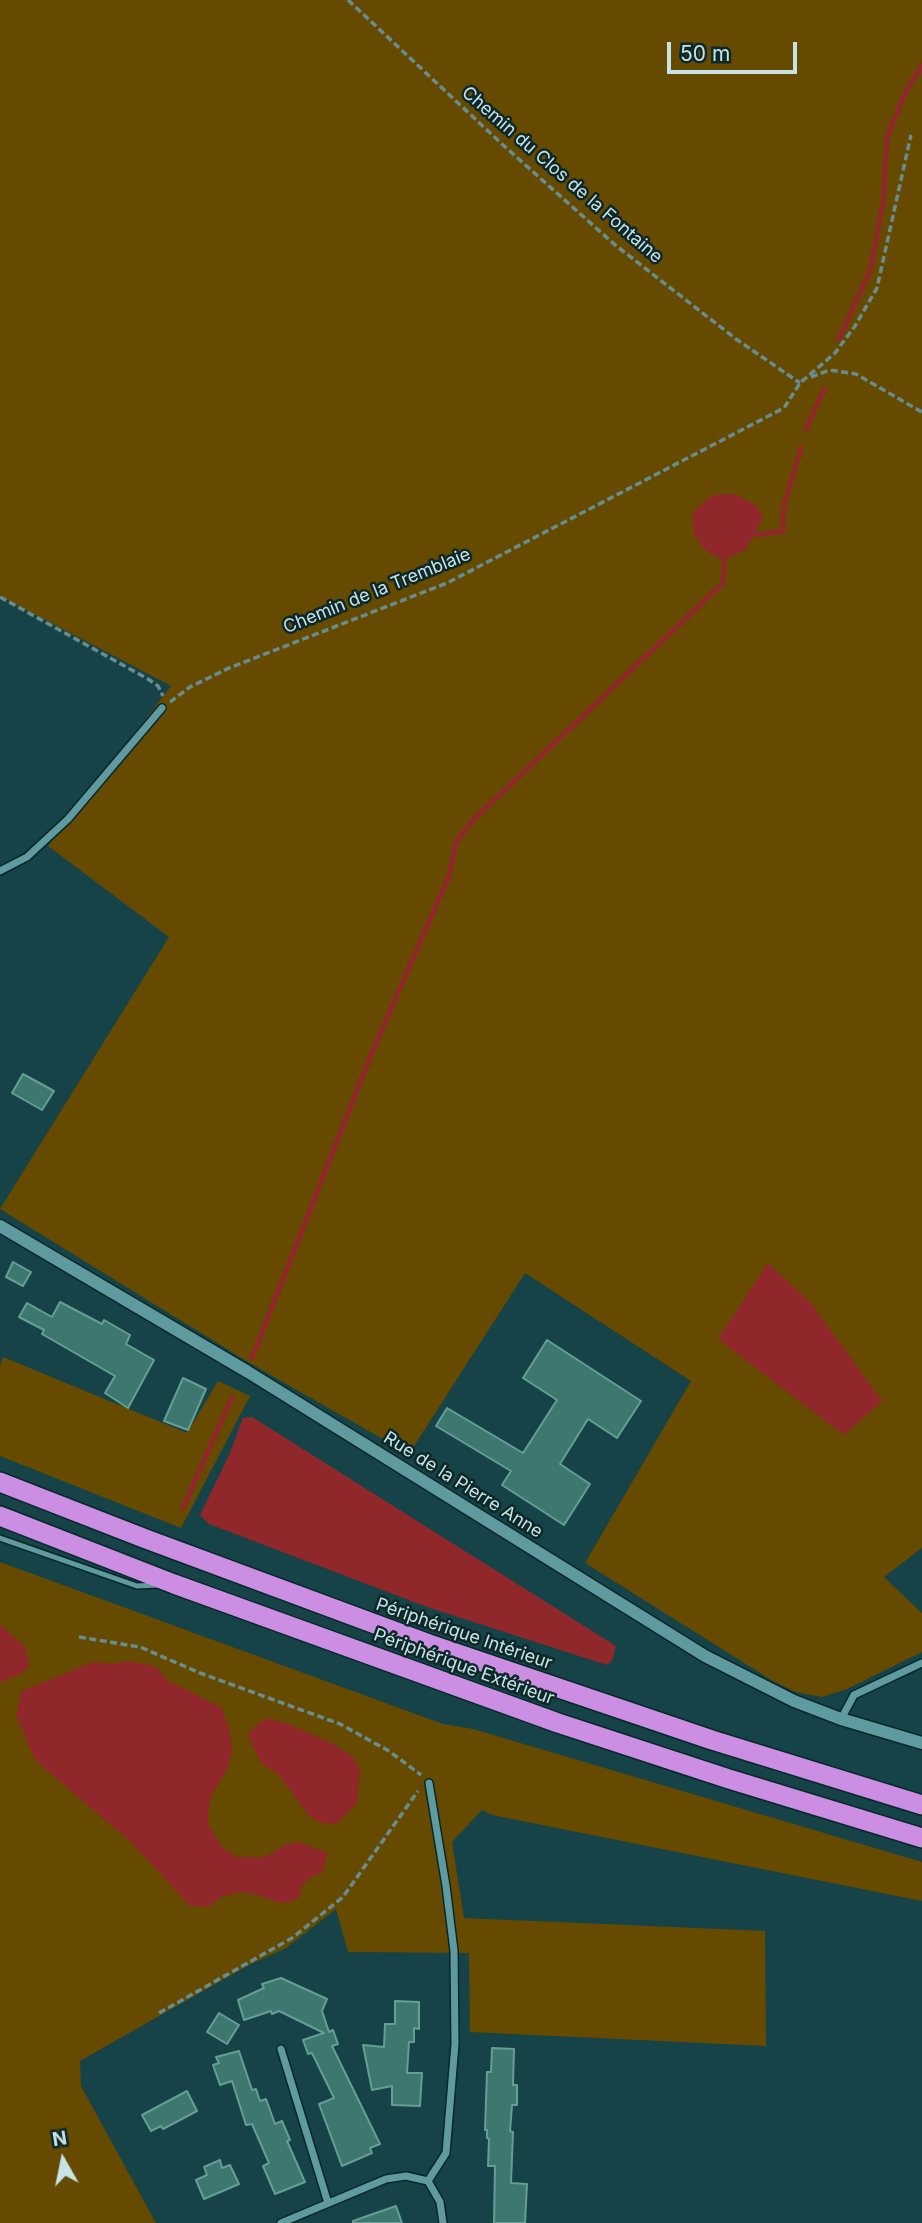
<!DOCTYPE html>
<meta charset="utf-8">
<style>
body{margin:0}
#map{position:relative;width:922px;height:2223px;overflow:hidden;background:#154347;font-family:Inter,sans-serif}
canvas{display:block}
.north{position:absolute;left:28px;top:2125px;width:70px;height:70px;-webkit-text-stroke:5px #0e2729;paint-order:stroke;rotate:351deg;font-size:19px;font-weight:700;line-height:28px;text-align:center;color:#c6e3e6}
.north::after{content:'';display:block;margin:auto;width:24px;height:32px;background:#c6e3e6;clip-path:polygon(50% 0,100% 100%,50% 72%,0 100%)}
.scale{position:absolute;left:667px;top:42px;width:130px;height:32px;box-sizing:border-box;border:4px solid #c6e3e6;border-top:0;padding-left:9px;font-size:21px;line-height:24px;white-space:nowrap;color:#c6e3e6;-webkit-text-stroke:5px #0e2729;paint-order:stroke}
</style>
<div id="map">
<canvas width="922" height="2223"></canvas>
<div class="north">N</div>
<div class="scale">50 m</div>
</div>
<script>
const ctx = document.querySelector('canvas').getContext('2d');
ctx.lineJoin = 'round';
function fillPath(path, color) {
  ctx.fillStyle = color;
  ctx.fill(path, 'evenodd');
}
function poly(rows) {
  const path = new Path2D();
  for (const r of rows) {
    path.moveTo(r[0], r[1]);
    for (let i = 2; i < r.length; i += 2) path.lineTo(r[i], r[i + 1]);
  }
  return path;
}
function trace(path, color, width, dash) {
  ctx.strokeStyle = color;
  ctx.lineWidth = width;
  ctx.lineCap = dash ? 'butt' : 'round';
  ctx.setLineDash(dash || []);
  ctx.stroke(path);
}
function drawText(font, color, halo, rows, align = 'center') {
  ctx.font = font + ' Inter,sans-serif';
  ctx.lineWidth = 5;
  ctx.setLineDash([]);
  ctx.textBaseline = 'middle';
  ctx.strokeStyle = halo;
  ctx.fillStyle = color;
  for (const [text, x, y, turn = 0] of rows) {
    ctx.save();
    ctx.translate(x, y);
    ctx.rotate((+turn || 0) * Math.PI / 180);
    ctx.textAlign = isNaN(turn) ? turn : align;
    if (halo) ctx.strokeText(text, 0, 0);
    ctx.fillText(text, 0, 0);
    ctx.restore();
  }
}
fillPath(poly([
 [0,0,922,0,922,1548,884,1577,922,1613,922,1652,847,1689,822,1697,796,1692,773,1681,585,1563,691,1381,525,1273,409,1454,248,1362,0,1209,169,937,48,846,171,686,0,596],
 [3,1357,187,1433,218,1381,250,1396,181,1528,0,1456,0,1366],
 [0,1562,443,1724,473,1729,922,1862,922,1901,492,1815,482,1810,452,1842,464,1918,765,1931,766,2046,470,2032,469,1953,348,1952,336,1909,286,1948,247,1966,80,2061,81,2086,156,2223,0,2223]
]), '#664a00');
fillPath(poly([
 [735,494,757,506,763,518,746,549,724,560,706,551,694,535,692,513,712,495],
 [768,1263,811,1303,882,1401,844,1435,718,1339],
 [252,1417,616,1646,612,1661,607,1665,427,1607,209,1524,200,1515,229,1455,243,1418],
 [0,1625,24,1645,30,1666,22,1673,0,1683],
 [128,1661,157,1667,167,1680,222,1708,230,1733,232,1753,226,1771,211,1796,208,1814,208,1823,213,1833,224,1849,237,1857,264,1857,286,1845,298,1842,328,1853,322,1873,312,1876,303,1884,300,1895,295,1901,280,1903,251,1893,239,1892,221,1897,208,1907,190,1906,131,1842,35,1760,16,1715,22,1691,93,1662,112,1664],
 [265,1718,286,1723,332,1743,352,1756,360,1769,357,1803,337,1824,321,1823,309,1816,278,1774,261,1763,247,1734]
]), '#90272a');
trace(poly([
 [839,339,871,268,883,202,887,138,905,93,922,65],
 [806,429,824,389],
 [755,535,783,531,784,505,801,448],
 [252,1358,370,1057,449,876,456,842,473,820,723,583,724,560],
 [183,1508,232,1397]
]), '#90272a', 5);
const building = poly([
 [23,1074,54,1091,42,1110,12,1093,23,1074],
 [13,1262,31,1272,23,1286,6,1277,13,1262],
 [60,1302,102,1324,104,1320,130,1335,126,1344,154,1360,128,1408,105,1393,115,1376,42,1334,44,1330,19,1317,27,1303,52,1317,60,1302],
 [547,1340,641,1401,617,1438,588,1419,560,1464,590,1484,564,1525,502,1485,511,1471,436,1426,447,1408,523,1453,557,1400,523,1378,547,1340],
 [183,1378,206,1389,188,1430,164,1421,183,1378],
 [281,1978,327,1999,322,2011,329,2032,333,2030,338,2044,332,2046,380,2144,370,2148,372,2153,342,2166,319,2104,334,2098,312,2053,308,2054,303,2040,324,2033,279,2011,272,2014,271,2011,244,2020,238,2000,264,1988,262,1984,281,1978],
 [395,2001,419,2002,419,2029,414,2028,414,2042,409,2042,407,2073,422,2073,420,2106,392,2105,392,2086,372,2090,363,2045,384,2047,385,2024,395,2024,395,2001],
 [219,2013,239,2025,227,2044,207,2032,219,2013],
 [492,2048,514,2049,513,2085,517,2085,517,2105,512,2105,510,2131,513,2132,511,2183,527,2184,525,2223,494,2223,495,2166,488,2166,489,2139,487,2138,487,2130,485,2130,487,2072,491,2072,492,2048],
 [239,2051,252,2090,256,2089,260,2101,266,2099,275,2124,282,2121,290,2140,287,2141,305,2182,275,2194,263,2166,269,2163,252,2124,246,2125,232,2081,220,2085,213,2065,219,2063,216,2057,239,2051],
 [187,2091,197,2111,163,2129,161,2126,151,2131,142,2115,187,2091],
 [220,2160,222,2168,230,2165,239,2184,204,2199,196,2180,207,2175,204,2167,220,2160],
 [396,2206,402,2223,353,2223,353,2221,396,2206]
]);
fillPath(building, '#3e776f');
trace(building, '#659e95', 2);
const service = poly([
 [0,1538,137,1586,157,1585]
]);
const minor = poly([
 [0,871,27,857,68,819,162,708],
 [841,1719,854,1695,922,1663],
 [429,1783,446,1886,454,1951,455,2044,446,2153,428,2181,440,2202,443,2223],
 [281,2049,328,2203],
 [281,2223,386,2179,406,2176,428,2181]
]);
const tertiary = poly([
 [0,1226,248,1372,705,1656,794,1701,841,1719,922,1743]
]);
const trunk = poly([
 [0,1482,146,1539,429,1644,712,1740,922,1805],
 [0,1516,174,1584,558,1723,729,1779,922,1838]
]);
trace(service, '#07282b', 8);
trace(minor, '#07282b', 10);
trace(tertiary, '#07282b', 15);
trace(trunk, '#07282b', 22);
trace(poly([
 [348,0,503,145,614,244,736,339,800,383],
 [811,377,830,370,856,374,922,412],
 [0,597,148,679,158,686,163,696],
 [170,702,190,687,229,668,447,583,784,408,800,383,835,353,855,326,877,288,911,135],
 [79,1637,140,1647,200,1673,340,1724,389,1751,421,1775],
 [159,2013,292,1938,343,1897,418,1791]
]), '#678d91', 3.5, [7, 3.5]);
trace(service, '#5f9a9f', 5);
trace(minor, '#5f9a9f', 7);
trace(tertiary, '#5f9a9f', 12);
trace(trunk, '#cc8ee2', 19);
drawText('18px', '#c6e3e6', '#0e2729', [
 ["Chemin du Clos de la Fontaine",562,175,41],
 ["Chemin de la Tremblaie",377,591,-22],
 ["Rue de la Pierre Anne",463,1485,32],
 ["Périphérique Intérieur",464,1634,19],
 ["Périphérique Extérieur",464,1667,20]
]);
</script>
